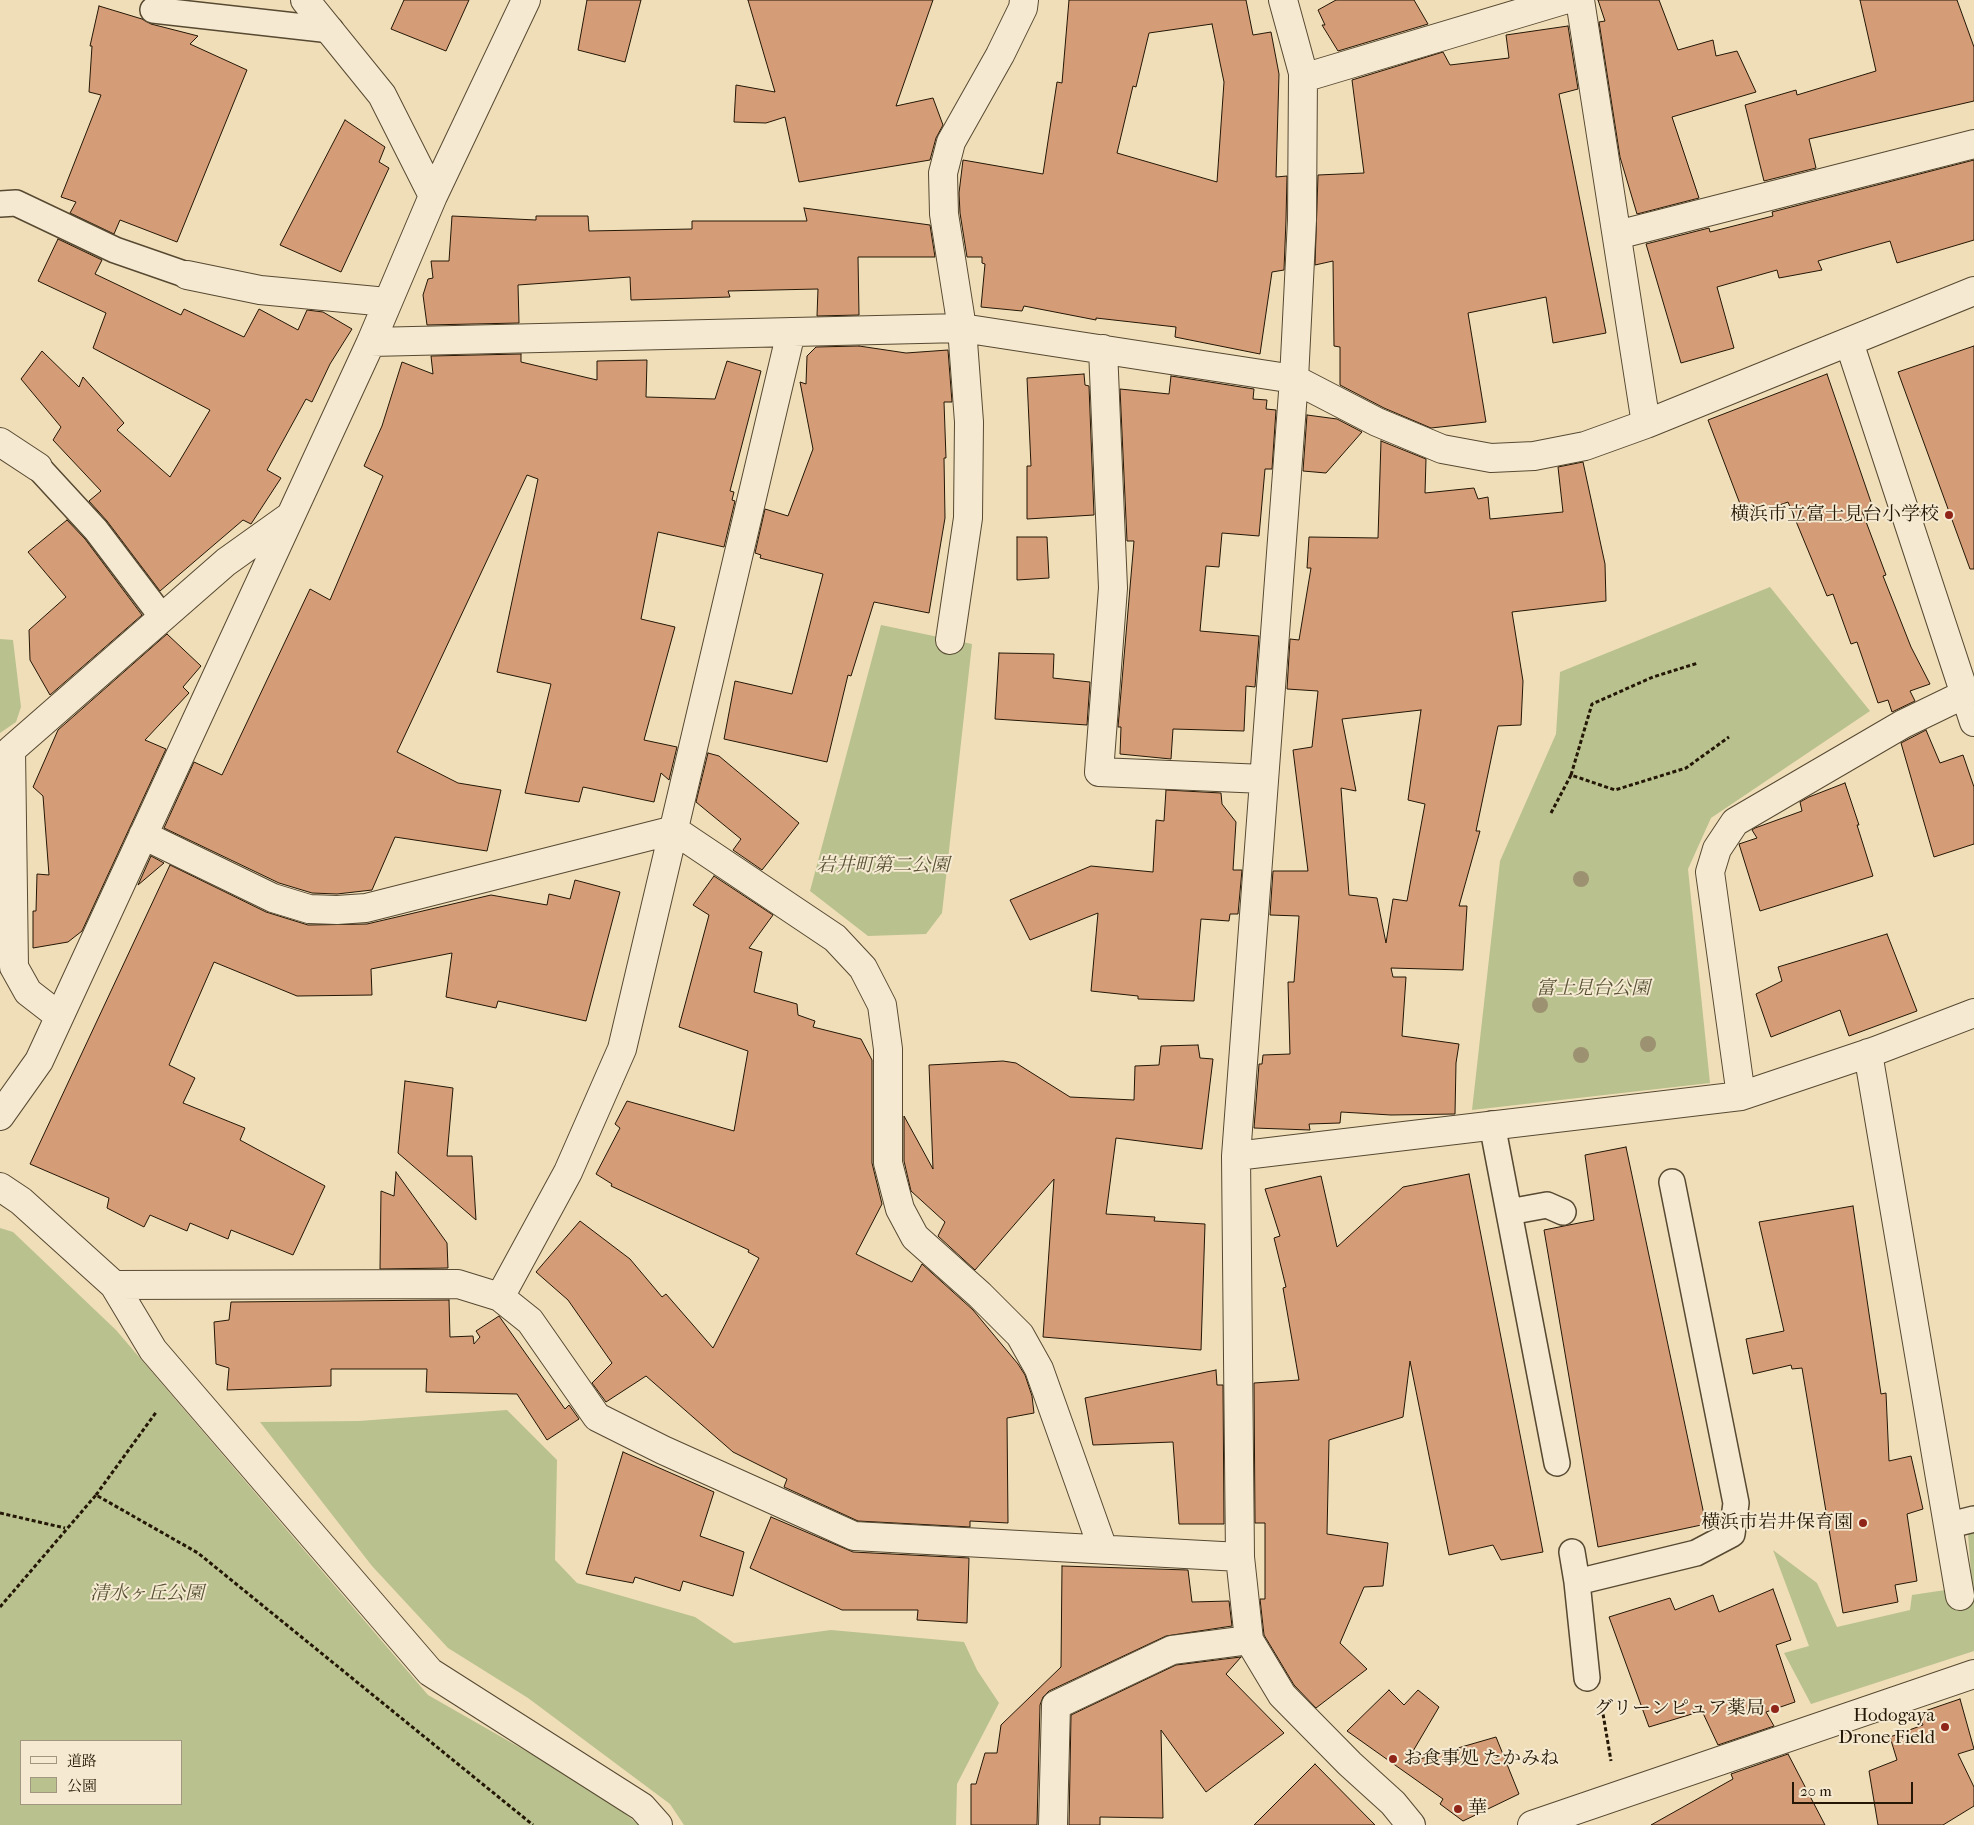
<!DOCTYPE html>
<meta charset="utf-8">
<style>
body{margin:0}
#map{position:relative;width:1974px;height:1825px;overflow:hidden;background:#f0deb8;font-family:"IM FELL French Canon","Noto Serif JP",serif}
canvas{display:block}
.legend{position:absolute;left:20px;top:1740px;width:162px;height:65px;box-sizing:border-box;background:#f5ead1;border:1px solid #a1967f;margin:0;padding:6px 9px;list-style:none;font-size:15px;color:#241705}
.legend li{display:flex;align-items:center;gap:10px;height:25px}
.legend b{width:25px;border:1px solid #a1967f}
.scale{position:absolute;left:1792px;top:1782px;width:121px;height:22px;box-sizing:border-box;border:2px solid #241705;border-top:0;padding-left:6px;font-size:15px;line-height:18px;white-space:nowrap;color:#241705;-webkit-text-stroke:4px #f5ead1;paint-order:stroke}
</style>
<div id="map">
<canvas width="1974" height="1825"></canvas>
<ul class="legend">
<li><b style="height:6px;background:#f5ead1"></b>道路</li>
<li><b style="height:14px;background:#b9c18f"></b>公園</li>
</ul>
<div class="scale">20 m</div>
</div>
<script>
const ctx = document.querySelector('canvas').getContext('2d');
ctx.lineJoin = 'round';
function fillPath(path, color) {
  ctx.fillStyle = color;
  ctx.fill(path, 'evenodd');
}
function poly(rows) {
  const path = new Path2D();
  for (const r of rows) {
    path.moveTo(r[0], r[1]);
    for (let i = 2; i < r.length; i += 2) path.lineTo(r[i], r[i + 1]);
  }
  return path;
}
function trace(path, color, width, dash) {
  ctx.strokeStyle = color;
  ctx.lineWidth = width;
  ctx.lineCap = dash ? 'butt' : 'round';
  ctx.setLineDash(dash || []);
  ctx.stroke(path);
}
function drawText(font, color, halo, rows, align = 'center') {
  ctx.font = font + ' "IM FELL French Canon","Noto Serif JP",serif';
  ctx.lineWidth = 4;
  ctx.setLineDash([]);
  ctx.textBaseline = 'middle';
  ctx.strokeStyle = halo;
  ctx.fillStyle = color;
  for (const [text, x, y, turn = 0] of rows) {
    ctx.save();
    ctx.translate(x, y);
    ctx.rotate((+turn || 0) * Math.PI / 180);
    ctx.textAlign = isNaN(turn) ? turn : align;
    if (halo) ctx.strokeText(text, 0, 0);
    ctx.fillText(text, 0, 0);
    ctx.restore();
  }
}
fillPath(poly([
 [1770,587,1870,711,1711,818,1688,869,1710,1083,1472,1110,1500,861,1556,734,1560,672],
 [881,625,972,644,942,913,926,934,868,936,810,891],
 [0,639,13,640,21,707,16,722,0,733],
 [0,1228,13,1232,116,1330,428,1695,596,1791,639,1825,0,1825],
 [21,1741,181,1741,181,1804,21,1804],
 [507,1410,557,1460,555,1560,577,1583,695,1617,734,1643,831,1630,964,1642,977,1670,999,1703,957,1784,956,1825,684,1825,670,1804,528,1698,448,1648,372,1566,260,1422,359,1421],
 [1974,1532,1974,1651,1811,1704,1784,1653,1809,1646,1773,1550,1817,1583,1837,1627,1910,1610,1912,1595,1972,1586,1968,1534]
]), '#b9c18f');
const building = poly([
 [404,0,469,0,446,51,391,29,404,0],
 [587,0,641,0,625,62,578,50,587,0],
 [748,0,933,0,896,106,933,98,943,125,936,138,930,160,799,182,785,117,766,123,734,122,736,85,775,92,748,0],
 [1069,0,1246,0,1253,35,1271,32,1279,74,1276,177,1287,176,1286,220,1284,270,1272,272,1260,354,1175,337,1176,327,1096,318,1096,320,1024,306,1022,311,981,307,985,264,982,263,982,257,967,257,960,213,959,193,963,160,1043,174,1057,82,1062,83,1069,0],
 [1212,24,1224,82,1217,182,1117,153,1133,86,1136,87,1149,33,1212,24],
 [1336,0,1414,0,1428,24,1338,51,1322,25,1325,25,1318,10,1336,0],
 [1598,0,1659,0,1678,50,1713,40,1716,56,1737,51,1756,92,1672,117,1699,198,1637,214,1620,157,1599,22,1605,21,1598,0],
 [1860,0,1957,0,1974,47,1974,101,1809,139,1816,168,1764,181,1745,105,1796,90,1797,95,1876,71,1860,0],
 [99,6,142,19,151,24,198,36,190,44,247,70,177,242,120,220,114,234,70,213,76,202,61,197,101,95,89,92,92,46,90,46,99,6],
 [1568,26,1578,89,1559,94,1606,333,1553,343,1546,297,1468,313,1486,422,1431,428,1384,408,1340,385,1340,347,1334,346,1333,261,1315,265,1318,175,1364,173,1352,80,1443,52,1450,65,1509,58,1506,35,1568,26],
 [345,120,385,147,379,162,389,168,341,272,280,245,345,120],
 [1974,160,1974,240,1897,263,1890,241,1818,261,1822,270,1779,278,1777,270,1717,287,1734,348,1681,363,1646,244,1709,228,1710,232,1773,216,1772,212,1974,160],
 [804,208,930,225,935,257,858,257,859,315,817,316,818,289,728,291,730,297,631,300,630,277,518,285,519,323,427,325,423,295,428,279,433,278,431,261,449,261,452,216,536,220,536,216,588,216,589,231,692,229,692,221,807,221,804,208],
 [58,239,102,260,95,274,181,315,184,309,244,337,259,309,298,330,307,310,323,312,352,329,330,364,312,402,306,399,267,470,281,478,251,524,243,520,160,591,107,521,89,501,101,491,53,440,61,427,21,379,42,351,79,387,83,377,124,423,117,430,170,477,210,410,93,348,106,313,38,281,58,239],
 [859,346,906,353,948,350,952,402,944,402,946,458,944,458,945,518,929,613,874,602,851,676,848,675,827,762,724,739,735,681,792,694,823,574,760,558,761,555,755,553,765,509,788,516,813,449,800,382,806,384,807,356,816,347,859,346],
 [1974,346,1974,569,1970,569,1898,372,1974,346],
 [521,354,521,362,597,380,597,361,647,360,646,397,715,399,727,361,761,371,730,491,734,492,732,500,735,501,724,547,658,532,641,619,675,627,644,740,677,747,669,780,661,773,654,802,583,787,579,802,525,793,551,684,497,672,538,479,527,475,397,752,458,783,501,790,487,851,395,837,372,890,337,894,312,893,279,883,164,828,194,762,222,775,310,589,330,600,383,476,364,466,382,426,402,362,433,374,431,356,521,354],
 [1084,374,1085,385,1089,386,1094,515,1027,519,1027,466,1031,466,1027,378,1084,374],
 [1827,374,1873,508,1862,511,1886,575,1883,576,1911,647,1930,684,1910,691,1915,701,1892,712,1888,700,1878,703,1857,642,1851,644,1833,594,1827,596,1788,502,1745,517,1708,420,1827,374],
 [1171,376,1254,389,1253,399,1267,400,1266,409,1276,410,1272,469,1265,469,1259,536,1222,533,1219,567,1206,566,1200,631,1259,636,1255,687,1246,686,1244,731,1173,729,1171,759,1120,754,1121,727,1118,727,1134,541,1127,541,1120,389,1169,394,1171,376],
 [1307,415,1337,419,1362,432,1326,473,1303,471,1307,415],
 [1381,441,1426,459,1425,493,1474,488,1478,499,1488,497,1490,519,1563,512,1558,467,1583,462,1605,564,1606,601,1512,612,1523,681,1521,725,1498,726,1476,831,1480,831,1459,906,1467,906,1463,970,1391,968,1393,977,1406,977,1402,1036,1459,1044,1456,1063,1455,1114,1391,1115,1341,1112,1340,1123,1309,1124,1310,1130,1254,1128,1259,1064,1262,1064,1263,1055,1290,1054,1288,982,1294,982,1299,916,1270,915,1273,871,1308,871,1293,750,1312,747,1318,691,1287,689,1290,639,1299,640,1311,568,1307,568,1309,537,1378,538,1381,441],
 [1421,710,1408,800,1425,804,1407,901,1393,899,1386,943,1377,898,1349,895,1341,788,1356,791,1342,719,1421,710],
 [67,520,85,539,142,615,50,695,30,660,29,630,66,597,28,552,67,520],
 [1017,537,1047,537,1049,578,1017,580,1017,537],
 [167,634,201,666,183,687,189,693,145,740,166,749,82,931,68,942,33,948,33,911,36,911,37,874,49,875,43,796,33,787,58,730,167,634],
 [999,653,1054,654,1053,678,1090,682,1087,725,995,719,999,653],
 [1926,730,1940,763,1963,755,1974,787,1974,844,1934,857,1901,743,1926,730],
 [708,753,719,756,799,823,762,870,733,850,741,839,696,802,708,753],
 [1845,783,1859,825,1857,825,1873,876,1760,911,1739,844,1757,838,1752,830,1755,828,1802,811,1800,802,1809,797,1845,783],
 [1166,790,1221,793,1222,804,1236,822,1233,870,1242,870,1238,914,1230,914,1229,921,1201,919,1194,1001,1138,999,1138,996,1091,991,1098,913,1030,940,1010,900,1091,866,1153,872,1156,820,1164,821,1166,790],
 [151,856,164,863,138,885,151,856],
 [170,865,266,912,308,925,367,924,491,895,547,905,549,894,570,899,575,880,620,892,586,1021,498,1001,496,1008,446,997,452,953,371,969,372,995,297,996,214,962,169,1065,195,1078,183,1103,245,1128,240,1140,325,1186,293,1255,231,1230,228,1239,190,1223,187,1231,150,1215,144,1227,107,1208,109,1198,30,1164,170,865],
 [714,876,773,915,749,948,762,952,754,992,797,1004,798,1015,815,1021,813,1027,861,1039,872,1060,872,1163,882,1204,856,1254,912,1282,922,1264,973,1310,1018,1364,1025,1375,1032,1396,1034,1413,1007,1418,1008,1523,970,1521,970,1527,858,1521,784,1487,787,1479,733,1452,646,1376,606,1402,592,1383,612,1363,568,1300,536,1272,580,1221,630,1259,662,1297,666,1294,713,1348,759,1258,748,1252,749,1250,611,1186,612,1184,596,1174,620,1128,615,1124,627,1101,734,1131,748,1051,679,1027,709,915,693,905,714,876],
 [1887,934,1917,1011,1849,1036,1840,1010,1771,1037,1756,994,1782,981,1778,967,1887,934],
 [1198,1045,1200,1058,1213,1059,1202,1149,1116,1138,1106,1214,1155,1217,1154,1221,1205,1224,1201,1350,1043,1337,1054,1179,975,1270,938,1236,945,1222,911,1191,904,1161,904,1116,933,1169,929,1065,1003,1061,1016,1063,1070,1097,1134,1100,1135,1066,1159,1065,1161,1046,1198,1045],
 [405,1081,453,1088,447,1156,472,1156,476,1220,398,1153,405,1081],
 [1626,1147,1706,1524,1598,1547,1544,1230,1594,1220,1585,1155,1626,1147],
 [396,1172,447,1243,448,1268,380,1269,381,1191,394,1196,396,1172],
 [1469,1174,1543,1552,1501,1560,1493,1545,1449,1555,1410,1361,1403,1417,1329,1440,1327,1534,1388,1543,1383,1586,1364,1587,1340,1643,1367,1669,1316,1708,1294,1685,1264,1635,1260,1599,1265,1599,1265,1523,1255,1523,1254,1383,1299,1380,1283,1288,1286,1287,1274,1238,1280,1236,1265,1189,1321,1176,1337,1247,1403,1187,1469,1174],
 [1853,1206,1881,1394,1886,1393,1889,1461,1911,1456,1923,1509,1907,1514,1917,1581,1895,1585,1898,1602,1843,1613,1802,1368,1792,1369,1791,1365,1753,1374,1746,1339,1784,1331,1759,1222,1853,1206],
 [449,1300,450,1337,473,1336,474,1344,480,1337,476,1331,499,1316,565,1409,569,1405,579,1419,547,1440,517,1394,426,1392,427,1369,331,1369,331,1386,227,1390,229,1368,216,1364,214,1322,229,1320,231,1302,449,1300],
 [1216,1370,1217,1385,1223,1385,1224,1524,1179,1524,1173,1442,1093,1445,1085,1398,1216,1370],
 [623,1452,714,1492,700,1536,744,1552,733,1596,683,1581,680,1591,635,1577,633,1583,586,1574,623,1452],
 [771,1517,853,1552,969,1558,967,1623,917,1620,918,1610,842,1610,750,1568,771,1517],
 [1062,1566,1188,1570,1192,1602,1229,1601,1232,1626,1166,1636,1049,1691,1043,1697,1040,1705,1037,1825,971,1825,971,1784,976,1784,985,1753,997,1753,1001,1725,1061,1667,1062,1566],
 [1773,1589,1791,1640,1776,1645,1795,1702,1766,1712,1774,1726,1718,1745,1702,1711,1649,1727,1609,1617,1670,1598,1675,1610,1713,1595,1719,1612,1773,1589],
 [1241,1657,1226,1674,1284,1733,1206,1792,1161,1730,1163,1818,1100,1817,1100,1825,1069,1825,1071,1715,1176,1665,1241,1657],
 [1389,1690,1404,1705,1418,1690,1439,1707,1406,1763,1496,1737,1519,1794,1463,1821,1440,1804,1443,1799,1347,1731,1389,1690],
 [1960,1699,1974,1749,1958,1754,1974,1787,1974,1806,1943,1825,1878,1825,1869,1771,1897,1760,1890,1737,1923,1725,1919,1713,1960,1699],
 [1788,1754,1825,1825,1651,1825,1733,1779,1731,1774,1788,1754],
 [1315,1764,1375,1825,1254,1825,1315,1764]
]);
fillPath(building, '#d49c77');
trace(building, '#241705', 1);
const lane = poly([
 [153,10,331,30],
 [0,204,16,203,115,250,187,275],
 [38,467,96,530,162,617],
 [1492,1124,1557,1463],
 [1509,1212,1547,1205,1563,1212],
 [1950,1525,1974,1519],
 [1572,1552,1577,1582,1696,1553,1732,1534,1736,1503,1672,1182],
 [1577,1582,1587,1678]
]);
const street = poly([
 [305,0,382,95,433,196],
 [1283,0,1303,73,1302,220,1294,379,1236,1156,1240,1557,1249,1640,1282,1695,1350,1764,1393,1803,1411,1825],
 [1580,0,1646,424],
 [1303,78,1564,0],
 [1617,235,1974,144],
 [187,275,260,290,387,302],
 [371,342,962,328,1294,379,1377,422,1442,449,1491,458,1534,456,1585,446,1646,424,1974,291],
 [1849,342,1974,722],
 [1103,349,1113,588,1099,772,1264,779],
 [0,442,38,467],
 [950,640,968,518,969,422,962,328,944,214,943,173,951,142,1000,55,1023,8,1024,0],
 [143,835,273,898,309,909,337,910,366,908,674,830,835,938,863,968,882,1005,888,1049,888,1163,900,1209,915,1237,980,1295,1020,1335,1039,1369,1103,1549],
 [59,1016,28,992,14,967,11,750,226,562,289,517],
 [1868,1053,1960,1596],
 [1741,1096,1710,872,1717,849,1735,822,1903,724,1965,694],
 [0,1116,39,1061,371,342,433,196,526,0],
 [1236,1156,1741,1096,1875,1051,1974,1013],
 [0,1187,21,1201,114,1285,153,1350,430,1672,642,1807,658,1825],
 [114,1285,458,1284,500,1297,530,1321,597,1417,663,1450,854,1536,1240,1557],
 [500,1297,568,1172,622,1049,791,332],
 [1053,1825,1056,1705,1172,1650,1249,1640],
 [1532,1825,1974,1674]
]);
trace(lane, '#574932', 28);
trace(street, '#574932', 30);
trace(poly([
 [1571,775,1592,704,1653,677,1698,663],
 [1551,813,1571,775,1615,790,1686,768,1729,737],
 [96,1495,157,1411],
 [0,1513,65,1528],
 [0,1607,96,1495,198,1553,533,1825],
 [1602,1708,1611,1761]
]), '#241705', 3, [4, 2.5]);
trace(lane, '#f5ead1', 25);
trace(street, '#f5ead1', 28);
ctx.fillStyle = '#9c9170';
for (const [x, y] of [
 [1581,879],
 [1540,1005],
 [1648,1044],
 [1581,1055]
]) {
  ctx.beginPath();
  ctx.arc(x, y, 8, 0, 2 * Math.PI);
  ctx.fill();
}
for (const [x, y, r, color] of [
 [1949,515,5,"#8f2418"],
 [1863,1523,5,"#8f2418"],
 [1775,1709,5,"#8f2418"],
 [1945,1727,5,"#8f2418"],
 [1393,1759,5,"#8f2418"],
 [1458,1809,5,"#8f2418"]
]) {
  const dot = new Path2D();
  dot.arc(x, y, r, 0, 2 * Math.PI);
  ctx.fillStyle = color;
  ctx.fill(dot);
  trace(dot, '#f5ead1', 2);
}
drawText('19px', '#241705', '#f5ead1', [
 ["横浜市立富士見台小学校",1939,515],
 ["横浜市岩井保育園",1853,1523],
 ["グリーンピュア薬局",1765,1709],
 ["Hodogaya",1935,1716],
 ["Drone Field",1935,1738],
 ["お食事処 たかみね",1403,1759,"left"],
 ["華",1468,1809,"left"]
], 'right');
drawText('italic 19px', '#585235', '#f5ead1', [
 ["岩井町第二公園",883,866],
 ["富士見台公園",1593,989],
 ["清水ヶ丘公園",147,1594]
]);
</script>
